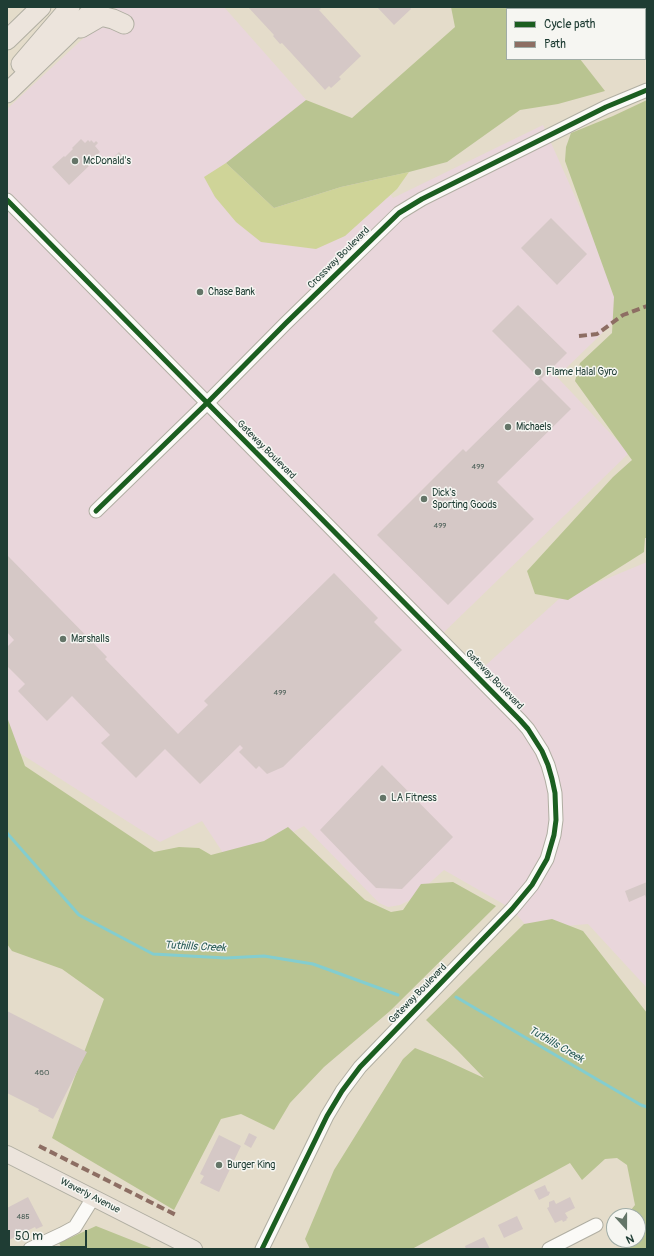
<!DOCTYPE html>
<style>
body{margin:0}
#map{position:relative;width:654px;height:1256px;overflow:hidden;background:#e4dcca;font-family:Pangolin,sans-serif}
canvas{display:block}
.frame{position:absolute;inset:0;border:8px solid #1f3d34;pointer-events:none}
.legend{position:absolute;left:506px;top:8px;width:140px;height:52px;box-sizing:border-box;background:#f6f6f2;border:1px solid #a0aca6;margin:0;padding:5px 7px;list-style:none;font-size:12px;color:#1f3d34}
.legend li{display:flex;align-items:center;gap:8px;height:20px}
.legend b{width:20px;border:1px solid #a0aca6}
.north{position:absolute;left:606px;top:1208px;width:40px;height:40px;box-sizing:border-box;background:#f6f6f2;border:1px solid #a0aca6;border-radius:50%;rotate:159deg;font-size:11px;font-weight:700;line-height:16px;text-align:center;color:#1f3d34}
.north::after{content:'';display:block;margin:auto;width:14px;height:18px;background:#647568;clip-path:polygon(50% 0,100% 100%,50% 72%,0 100%)}
.scale{position:absolute;left:8px;top:1230px;width:79px;height:18px;box-sizing:border-box;border:2px solid #1f3d34;border-top:0;padding-left:5px;font-size:12px;line-height:14px;white-space:nowrap;color:#1f3d34;-webkit-text-stroke:3px #f6f6f2;paint-order:stroke}
</style>
<div id="map">
<canvas width="654" height="1256"></canvas>
<div class="frame"></div>
<ul class="legend">
<li><b style="height:5px;background:#1b5e20"></b>Cycle path</li>
<li><b style="height:5px;background:#8d6e63"></b>Path</li>
</ul>
<div class="north">N</div>
<div class="scale">50 m</div>
</div>
<script>
const ctx = document.querySelector('canvas').getContext('2d');
ctx.lineJoin = 'round';
function fillPath(path, color) {
  ctx.fillStyle = color;
  ctx.fill(path, 'evenodd');
}
function poly(rows) {
  const path = new Path2D();
  for (const r of rows) {
    path.moveTo(r[0], r[1]);
    for (let i = 2; i < r.length; i += 2) path.lineTo(r[i], r[i + 1]);
  }
  return path;
}
function trace(path, color, width, dash) {
  ctx.strokeStyle = color;
  ctx.lineWidth = width;
  ctx.lineCap = dash ? 'butt' : 'round';
  ctx.setLineDash(dash || []);
  ctx.stroke(path);
}
function drawText(font, color, halo, rows, align = 'center') {
  ctx.font = font + ' Pangolin,sans-serif';
  ctx.lineWidth = 3;
  ctx.setLineDash([]);
  ctx.textBaseline = 'middle';
  ctx.strokeStyle = halo;
  ctx.fillStyle = color;
  for (const [text, x, y, turn = 0] of rows) {
    ctx.save();
    ctx.translate(x, y);
    ctx.rotate((+turn || 0) * Math.PI / 180);
    ctx.textAlign = isNaN(turn) ? turn : align;
    if (halo) ctx.strokeText(text, 0, 0);
    ctx.fillText(text, 0, 0);
    ctx.restore();
  }
}
fillPath(poly([
 [117,7,224,7,393,198,543,125,626,310,557,377,629,453,439,637,476,674,560,598,647,562,647,988,588,924,529,929,512,909,444,870,412,899,400,905,388,907,379,903,304,826,231,865,202,821,160,842,18,752,7,719,7,109]
]), '#e9d6db');
fillPath(poly([
 [226,163,274,208,341,187,409,172,397,189,345,236,316,249,261,242,236,222,215,197,204,177]
]), '#cfd498');
fillPath(poly([
 [451,7,564,7,563,9,507,9,507,59,580,59,605,91,558,104,520,110,447,162,409,172,341,187,274,208,226,163,306,100,352,118,455,27],
 [647,100,647,538,645,538,644,552,568,600,535,594,527,571,613,477,632,460,575,381,580,363,612,333,614,297,565,161,566,147,571,133,613,116],
 [7,717,25,766,154,852,179,847,199,848,211,855,264,841,288,827,365,900,391,912,403,910,421,884,453,882,496,906,390,1011,324,1067,290,1103,274,1130,241,1114,221,1119,174,1210,52,1138,104,999,62,969,12,951,7,944],
 [552,919,583,931,647,1013,647,1249,625,1249,623,1245,622,1240,638,1240,638,1216,626,1216,635,1205,627,1165,617,1158,605,1159,582,1180,570,1163,412,1249,310,1249,305,1239,334,1170,403,1059,415,1048,445,1060,484,1078,457,1050,426,1020,524,924],
 [96,1226,154,1249,62,1249,59,1243]
]), '#b9c491');
trace(poly([
 [7,833,79,915,153,954,226,958,264,956,313,964,398,995],
 [456,997,641,1105,647,1107]
]), '#83cdcf', 3);
fillPath(poly([
 [248,7,319,7,321,9,319,10,361,56,339,77,341,79,331,88,329,86,325,90,282,43,280,44,273,36,274,35],
 [377,7,410,7,411,9,394,25],
 [601,7,630,7,630,9,602,9],
 [81,139,85,143,88,140,90,142,91,140,94,143,96,141,98,143,95,146,100,152,87,164,89,166,69,185,52,167,64,156,65,157,73,149,72,148],
 [119,152,127,161,121,167,113,158],
 [551,218,587,254,557,285,521,248],
 [518,305,567,353,541,379,571,409,497,482,534,519,448,605,377,535,463,449,466,452,540,379,492,331],
 [7,555,107,657,105,659,178,734,208,705,204,701,334,573,378,618,374,622,402,650,283,767,267,774,259,766,256,769,239,752,243,748,240,745,200,784,165,749,136,778,101,743,110,735,72,696,47,721,18,691,25,684,7,666,7,647,14,640,7,632],
 [382,765,453,837,402,889,376,888,320,830],
 [647,882,647,901,645,895,629,902,625,891],
 [7,1011,87,1052,53,1119,38,1111,39,1109,7,1093],
 [249,1133,257,1137,251,1148,244,1144],
 [219,1135,241,1146,219,1192,200,1183,204,1176,200,1174],
 [545,1185,548,1192,549,1191,550,1193,549,1194,549,1195,539,1200,534,1190],
 [28,1197,43,1226,36,1229,35,1227,7,1241,7,1208],
 [570,1197,575,1208,565,1213,568,1218,566,1219,567,1220,563,1222,562,1220,555,1223,547,1208,549,1207,549,1202,554,1200,556,1204],
 [517,1216,523,1229,504,1238,498,1225],
 [484,1237,490,1249,466,1249,465,1246]
]), '#d5c8c6');
const minor = poly([
 [7,200,520,720,528,729,542,751,548,765,552,779,555,793,556,820,554,835,547,859,532,885,512,909,360,1067,342,1091,327,1116,262,1249],
 [96,511,207,403,286,323,399,213,422,199,606,107,647,90],
 [30,1249,62,1234,75,1227,93,1198],
 [549,1249,596,1225]
]);
const major = poly([
 [7,1154,194,1249]
]);
const highway = poly([
 [81,28,100,17,105,17,113,19,124,24],
 [7,40,41,7],
 [21,64,70,7],
 [7,93,96,7]
]);
trace(minor, '#b0aea2', 15);
trace(major, '#b0aea2', 18);
trace(highway, '#b0aea2', 21);
trace(minor, '#fbfaf7', 13);
trace(major, '#ece4dc', 16);
trace(highway, '#ece4dc', 19);
trace(poly([
 [579,336,597,334,623,315,647,306],
 [39,1146,176,1215]
]), '#8d6e63', 4, [8, 4]);
trace(poly([
 [7,200,520,720,528,729,542,751,548,765,552,779,555,793,556,820,554,835,547,859,532,885,512,909,360,1067,342,1091,327,1116,262,1249],
 [96,511,207,403,286,323,399,213,422,199,606,107,647,90]
]), '#1b5e20', 5);
for (const [x, y, r, color] of [
 [75,161,4,"#647568"],
 [200,292,4,"#647568"],
 [538,372,4,"#647568"],
 [508,427,4,"#647568"],
 [424,499,4,"#647568"],
 [63,639,4,"#647568"],
 [383,798,4,"#647568"],
 [219,1165,4,"#647568"]
]) {
  const dot = new Path2D();
  dot.arc(x, y, r, 0, 2 * Math.PI);
  ctx.fillStyle = color;
  ctx.fill(dot);
  trace(dot, '#f6f6f2', 1.5);
}
drawText('8px', '#4c6058', null, [
 ["499",478,467],
 ["499",440,526],
 ["499",280,693],
 ["460",42,1073],
 ["485",23,1217]
]);
drawText('10px', '#1f3d34', '#f6f6f2', [
 ["McDonald's",83,161],
 ["Chase Bank",208,292],
 ["Flame Halal Gyro",546,372],
 ["Michaels",516,427],
 ["Dick's",432,493],
 ["Sporting Goods",432,505],
 ["Marshalls",71,639],
 ["LA Fitness",391,798],
 ["Burger King",227,1165]
], 'left');
drawText('10px', '#1f3d34', '#f6f6f2', [
 ["Crossway Boulevard",339,258,-45],
 ["Gateway Boulevard",266,450,45],
 ["Gateway Boulevard",494,680,46],
 ["Gateway Boulevard",418,994,-46],
 ["Waverly Avenue",90,1196,27]
]);
drawText('italic 11px', '#2e605b', '#f6f6f2', [
 ["Tuthills Creek",195,947,3],
 ["Tuthills Creek",556,1045,30]
]);
</script>
